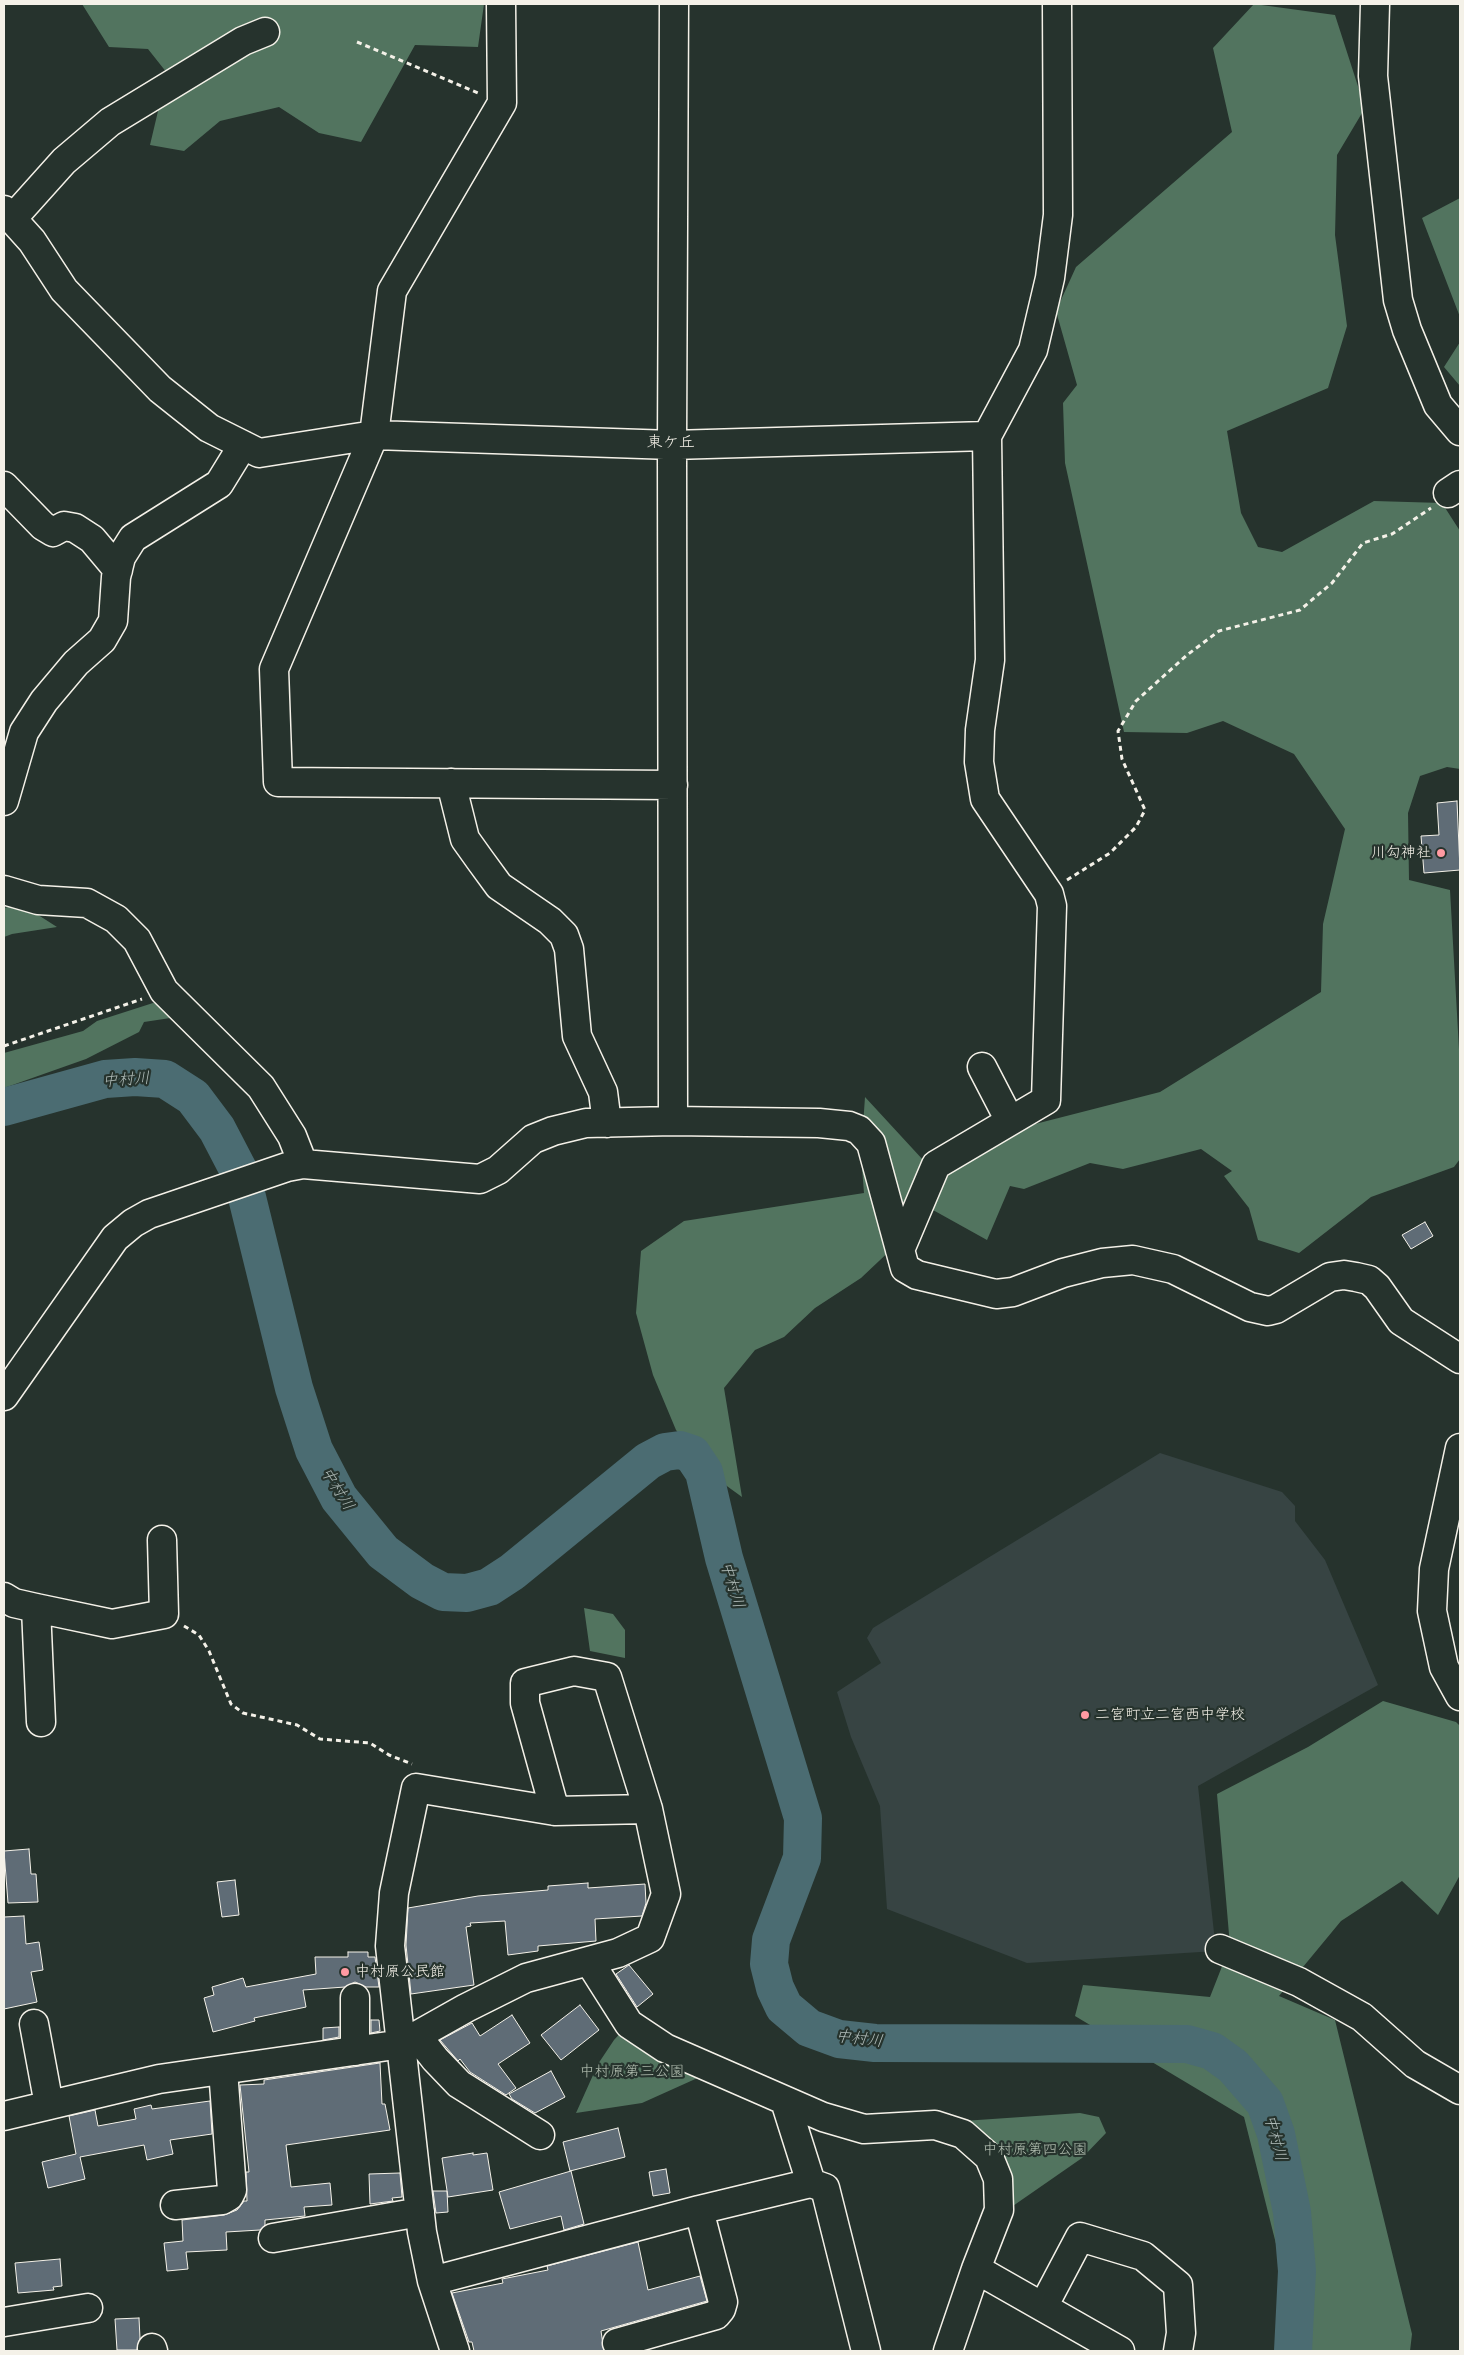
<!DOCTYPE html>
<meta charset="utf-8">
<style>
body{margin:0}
#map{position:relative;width:1464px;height:2355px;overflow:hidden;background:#26332d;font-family:"Patrick Hand",sans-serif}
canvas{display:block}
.frame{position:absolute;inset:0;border:5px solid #f4f1e8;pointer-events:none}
</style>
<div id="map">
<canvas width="1464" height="2355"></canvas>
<div class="frame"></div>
</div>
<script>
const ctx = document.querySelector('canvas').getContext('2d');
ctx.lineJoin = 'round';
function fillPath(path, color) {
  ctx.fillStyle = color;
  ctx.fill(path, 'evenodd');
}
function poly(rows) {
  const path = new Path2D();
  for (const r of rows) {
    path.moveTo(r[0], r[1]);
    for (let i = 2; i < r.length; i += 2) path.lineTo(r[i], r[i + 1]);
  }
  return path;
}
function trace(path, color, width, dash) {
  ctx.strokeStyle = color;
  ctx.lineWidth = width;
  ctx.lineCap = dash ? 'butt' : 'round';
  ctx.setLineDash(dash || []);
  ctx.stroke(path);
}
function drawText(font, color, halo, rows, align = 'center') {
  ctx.font = font + ' "Patrick Hand","Klee One",sans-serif';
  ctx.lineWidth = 4.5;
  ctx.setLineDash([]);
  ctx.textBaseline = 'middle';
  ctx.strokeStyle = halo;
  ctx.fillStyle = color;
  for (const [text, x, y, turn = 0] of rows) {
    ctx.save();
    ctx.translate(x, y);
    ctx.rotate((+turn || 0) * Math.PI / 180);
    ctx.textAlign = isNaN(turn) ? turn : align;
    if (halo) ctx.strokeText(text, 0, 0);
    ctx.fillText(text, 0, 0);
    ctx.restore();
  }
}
fillPath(poly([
 [1160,1453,1282,1492,1295,1506,1295,1521,1325,1560,1378,1685,1198,1786,1216,1951,1027,1963,887,1909,880,1806,851,1737,837,1692,881,1663,867,1638,873,1628]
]), '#374443');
fillPath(poly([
 [82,4,484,4,478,47,415,45,361,142,319,133,279,107,220,121,184,151,150,145,167,73,148,49,109,47],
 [1254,4,1335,15,1365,108,1337,155,1335,235,1347,326,1328,388,1227,431,1241,513,1258,547,1282,552,1374,501,1442,503,1460,531,1460,769,1447,767,1420,776,1408,813,1409,880,1450,890,1460,1067,1460,1159,1454,1167,1371,1197,1299,1253,1258,1240,1249,1208,1224,1176,1232,1171,1201,1149,1123,1169,1090,1163,1024,1189,1010,1186,987,1240,933,1210,861,1278,815,1308,784,1337,755,1350,724,1388,742,1497,713,1476,676,1430,653,1375,636,1313,641,1251,684,1221,864,1193,861,1155,865,1097,924,1161,1000,1133,1160,1092,1321,992,1323,924,1345,829,1294,754,1223,721,1187,733,1124,732,1065,463,1063,403,1077,385,1056,311,1076,267,1232,132,1213,48],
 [1460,198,1460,317,1422,218],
 [1460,342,1460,386,1444,367],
 [21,904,57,927,12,934,4,937,4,908],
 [153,1003,169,1005,177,1017,144,1022,139,1032,86,1059,4,1088,4,1053,83,1031,97,1021],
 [584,1608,613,1614,625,1630,625,1658,590,1651],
 [1383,1701,1456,1722,1460,1726,1460,1875,1438,1915,1402,1881,1341,1921,1279,1996,1335,2020,1412,2334,1410,2351,1303,2351,1244,2117,1075,2016,1083,1985,1210,1997,1230,1946,1217,1794,1308,1747],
 [625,2028,702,2076,642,2103,576,2113,598,2064,614,2040],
 [1080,2113,1099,2117,1106,2133,1082,2158,1010,2208,963,2121]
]), '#52745f');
trace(poly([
 [4,1107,105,1079,135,1077,165,1079,193,1097,217,1129,242,1177,294,1388,314,1450,339,1498,383,1552,422,1581,443,1592,467,1593,489,1587,512,1572,648,1461,665,1452,680,1450,692,1454,704,1472,724,1558,803,1818,802,1858,771,1940,769,1964,775,1988,784,2007,809,2028,839,2039,875,2043,1187,2044,1212,2051,1233,2066,1265,2103,1276,2134,1292,2212,1297,2271,1293,2351]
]), '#4b6c72', 38);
const building = poly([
 [1457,801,1460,870,1424,873,1421,836,1439,835,1437,803,1457,801],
 [1425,1222,1433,1236,1411,1249,1402,1235,1425,1222],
 [29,1849,31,1874,36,1874,38,1902,8,1903,4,1851,29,1849],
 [235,1880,239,1915,222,1917,217,1882,235,1880],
 [588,1883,588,1888,645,1884,646,1903,642,1916,595,1919,596,1941,538,1946,538,1951,508,1955,505,1921,470,1923,471,1926,466,1927,474,1985,411,1994,406,1945,408,1908,478,1896,548,1890,548,1886,588,1883],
 [24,1916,26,1944,39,1942,43,1970,31,1972,37,2002,4,2009,4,1917,24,1916],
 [348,1952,368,1952,368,1957,375,1957,379,1987,366,1987,355,1982,345,1987,303,1990,306,2007,254,2018,255,2021,213,2032,204,1998,214,1995,212,1987,243,1978,246,1987,316,1974,315,1957,348,1957,348,1952],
 [629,1965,653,1994,637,2007,616,1974,629,1965],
 [580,2005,599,2030,561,2060,541,2035,580,2005],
 [512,2015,530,2043,498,2064,516,2088,506,2095,470,2072,460,2059,458,2061,440,2040,472,2023,480,2036,512,2015],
 [371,2020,379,2020,380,2031,371,2033,371,2020],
 [339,2027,339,2037,323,2040,323,2028,339,2027],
 [380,2063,382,2104,385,2104,390,2130,286,2145,291,2187,330,2183,332,2205,304,2207,305,2216,265,2220,265,2225,260,2230,226,2232,227,2250,186,2252,188,2269,167,2271,164,2243,183,2241,182,2220,224,2215,237,2210,244,2201,247,2201,246,2172,249,2172,240,2085,264,2084,264,2080,380,2063],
 [551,2071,565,2097,535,2113,512,2099,509,2094,551,2071],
 [210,2101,212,2134,170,2140,173,2154,147,2160,144,2145,80,2157,85,2179,48,2188,42,2162,76,2154,69,2116,95,2110,98,2126,136,2119,134,2109,151,2105,152,2109,210,2101],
 [618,2128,625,2157,570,2171,563,2142,618,2128],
 [473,2153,473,2155,487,2153,493,2190,448,2197,442,2158,473,2153],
 [666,2169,670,2193,653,2196,649,2172,666,2169],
 [571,2171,584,2224,564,2230,561,2216,510,2229,499,2192,571,2171],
 [400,2173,402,2197,392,2198,393,2201,370,2204,369,2174,400,2173],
 [433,2191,447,2191,448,2212,436,2213,433,2191],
 [638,2242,648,2290,700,2276,707,2301,601,2331,604,2351,474,2351,472,2342,469,2342,452,2293,503,2283,502,2279,548,2270,547,2266,638,2242],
 [60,2259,62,2286,53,2287,54,2290,18,2293,15,2263,60,2259],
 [139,2318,140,2338,137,2350,117,2350,115,2319,139,2318]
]);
fillPath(building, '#5f6c76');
trace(building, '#f4f1e8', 1);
const minor = poly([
 [501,4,502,103,392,291,374,435,274,669,278,782,673,785],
 [1375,4,1373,76,1398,300,1407,330,1438,405,1460,431],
 [4,210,32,241,64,290,160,389,209,428,259,453,374,435,672,445,987,436],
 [12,219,64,161,110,122,243,41,265,32],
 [4,486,43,526,53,532,64,526,75,528,92,539,118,570],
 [1448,493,1460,485],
 [451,783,465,839,480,860,499,886,550,921,564,935,569,949,577,1036,603,1092,607,1123],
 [4,801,24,732,44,701,76,663,102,640,113,621,116,577,121,557,133,538,219,484,243,445],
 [4,890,38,900,87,903,116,919,137,940,164,991,261,1087,292,1136,303,1164],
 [982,1067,1010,1121],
 [673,1121,672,445,674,4],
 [900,1250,936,1165,1046,1100,1052,906,1049,894,985,799,979,762,980,730,990,660,987,436,1033,350,1050,278,1058,215,1057,4],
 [4,1396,115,1238,133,1223,149,1214,287,1167,303,1164,480,1179,498,1170,533,1139,553,1131,586,1123,673,1121,819,1123,849,1126,859,1130,871,1143,905,1268,917,1275,996,1294,1013,1292,1063,1273,1102,1263,1133,1260,1173,1269,1250,1307,1268,1311,1276,1309,1330,1277,1344,1275,1356,1277,1369,1280,1377,1287,1401,1321,1460,1359],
 [1460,1448,1434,1569,1432,1611,1444,1667,1460,1696],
 [4,1597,14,1603,36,1608,112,1624,164,1614,162,1540],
 [36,1608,41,1722],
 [1220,1949,1299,1982,1362,2017,1415,2064,1460,2090],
 [589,1961,629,2024,665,2048,823,2117,864,2129,935,2125,963,2134,989,2157,998,2179,999,2210,976,2269,948,2351],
 [355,1998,355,2051],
 [34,2024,49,2105],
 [417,2036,435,2059,459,2084,540,2135],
 [4,2116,159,2079,402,2044,466,2008,526,1978,618,1953,650,1938,666,1894,648,1809,607,1677,574,1671,525,1683,525,1703,555,1811],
 [811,2183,825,2188,866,2351],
 [175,2205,222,2200,229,2196,232,2190,223,2070],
 [273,2238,420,2212],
 [976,2269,1120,2351],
 [432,2281,699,2210,811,2183,785,2101],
 [1043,2307,1080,2237,1143,2256,1178,2285,1181,2333,1178,2351],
 [4,2322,88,2308],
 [617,2343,716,2315,721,2309,723,2302,699,2210],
 [152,2348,153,2351],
 [455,2351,432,2281,422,2232,390,1946,394,1893,416,1788,555,1811,648,1809]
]);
trace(minor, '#f4f1e8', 31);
trace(poly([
 [357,42,478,93],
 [1067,880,1110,853,1136,827,1145,810,1122,759,1118,731,1136,701,1187,655,1219,631,1300,610,1332,583,1363,543,1392,534,1431,508],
 [4,1046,142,999],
 [184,1626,199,1635,209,1651,231,1704,243,1713,297,1725,320,1739,370,1743,389,1755,412,1764]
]), '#f4f1e8', 3, [5, 4]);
trace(minor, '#26332d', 28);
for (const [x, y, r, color] of [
 [1441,853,5,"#ff9aa2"],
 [1085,1715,5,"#ff9aa2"],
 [345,1972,5,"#ff9aa2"]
]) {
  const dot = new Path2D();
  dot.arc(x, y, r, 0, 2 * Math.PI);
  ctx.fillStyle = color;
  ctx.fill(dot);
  trace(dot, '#26332d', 2);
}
drawText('15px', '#f4f1e8', '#26332d', [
 ["川勾神社",1431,853,"right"],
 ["二宮町立二宮西中学校",1095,1715],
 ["中村原公民館",355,1972]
], 'left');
drawText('15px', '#b3bfb1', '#26332d', [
 ["中村原第三公園",632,2072],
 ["中村原第四公園",1035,2150]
]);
drawText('16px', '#f4f1e8', '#26332d', [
 ["東ケ丘",671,443]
]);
drawText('italic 16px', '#b0bcb9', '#26332d', [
 ["中村川",126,1080,-4],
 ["中村川",337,1489,58],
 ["中村川",732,1585,73],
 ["中村川",859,2039,7],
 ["中村川",1275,2138,75]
]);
</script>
